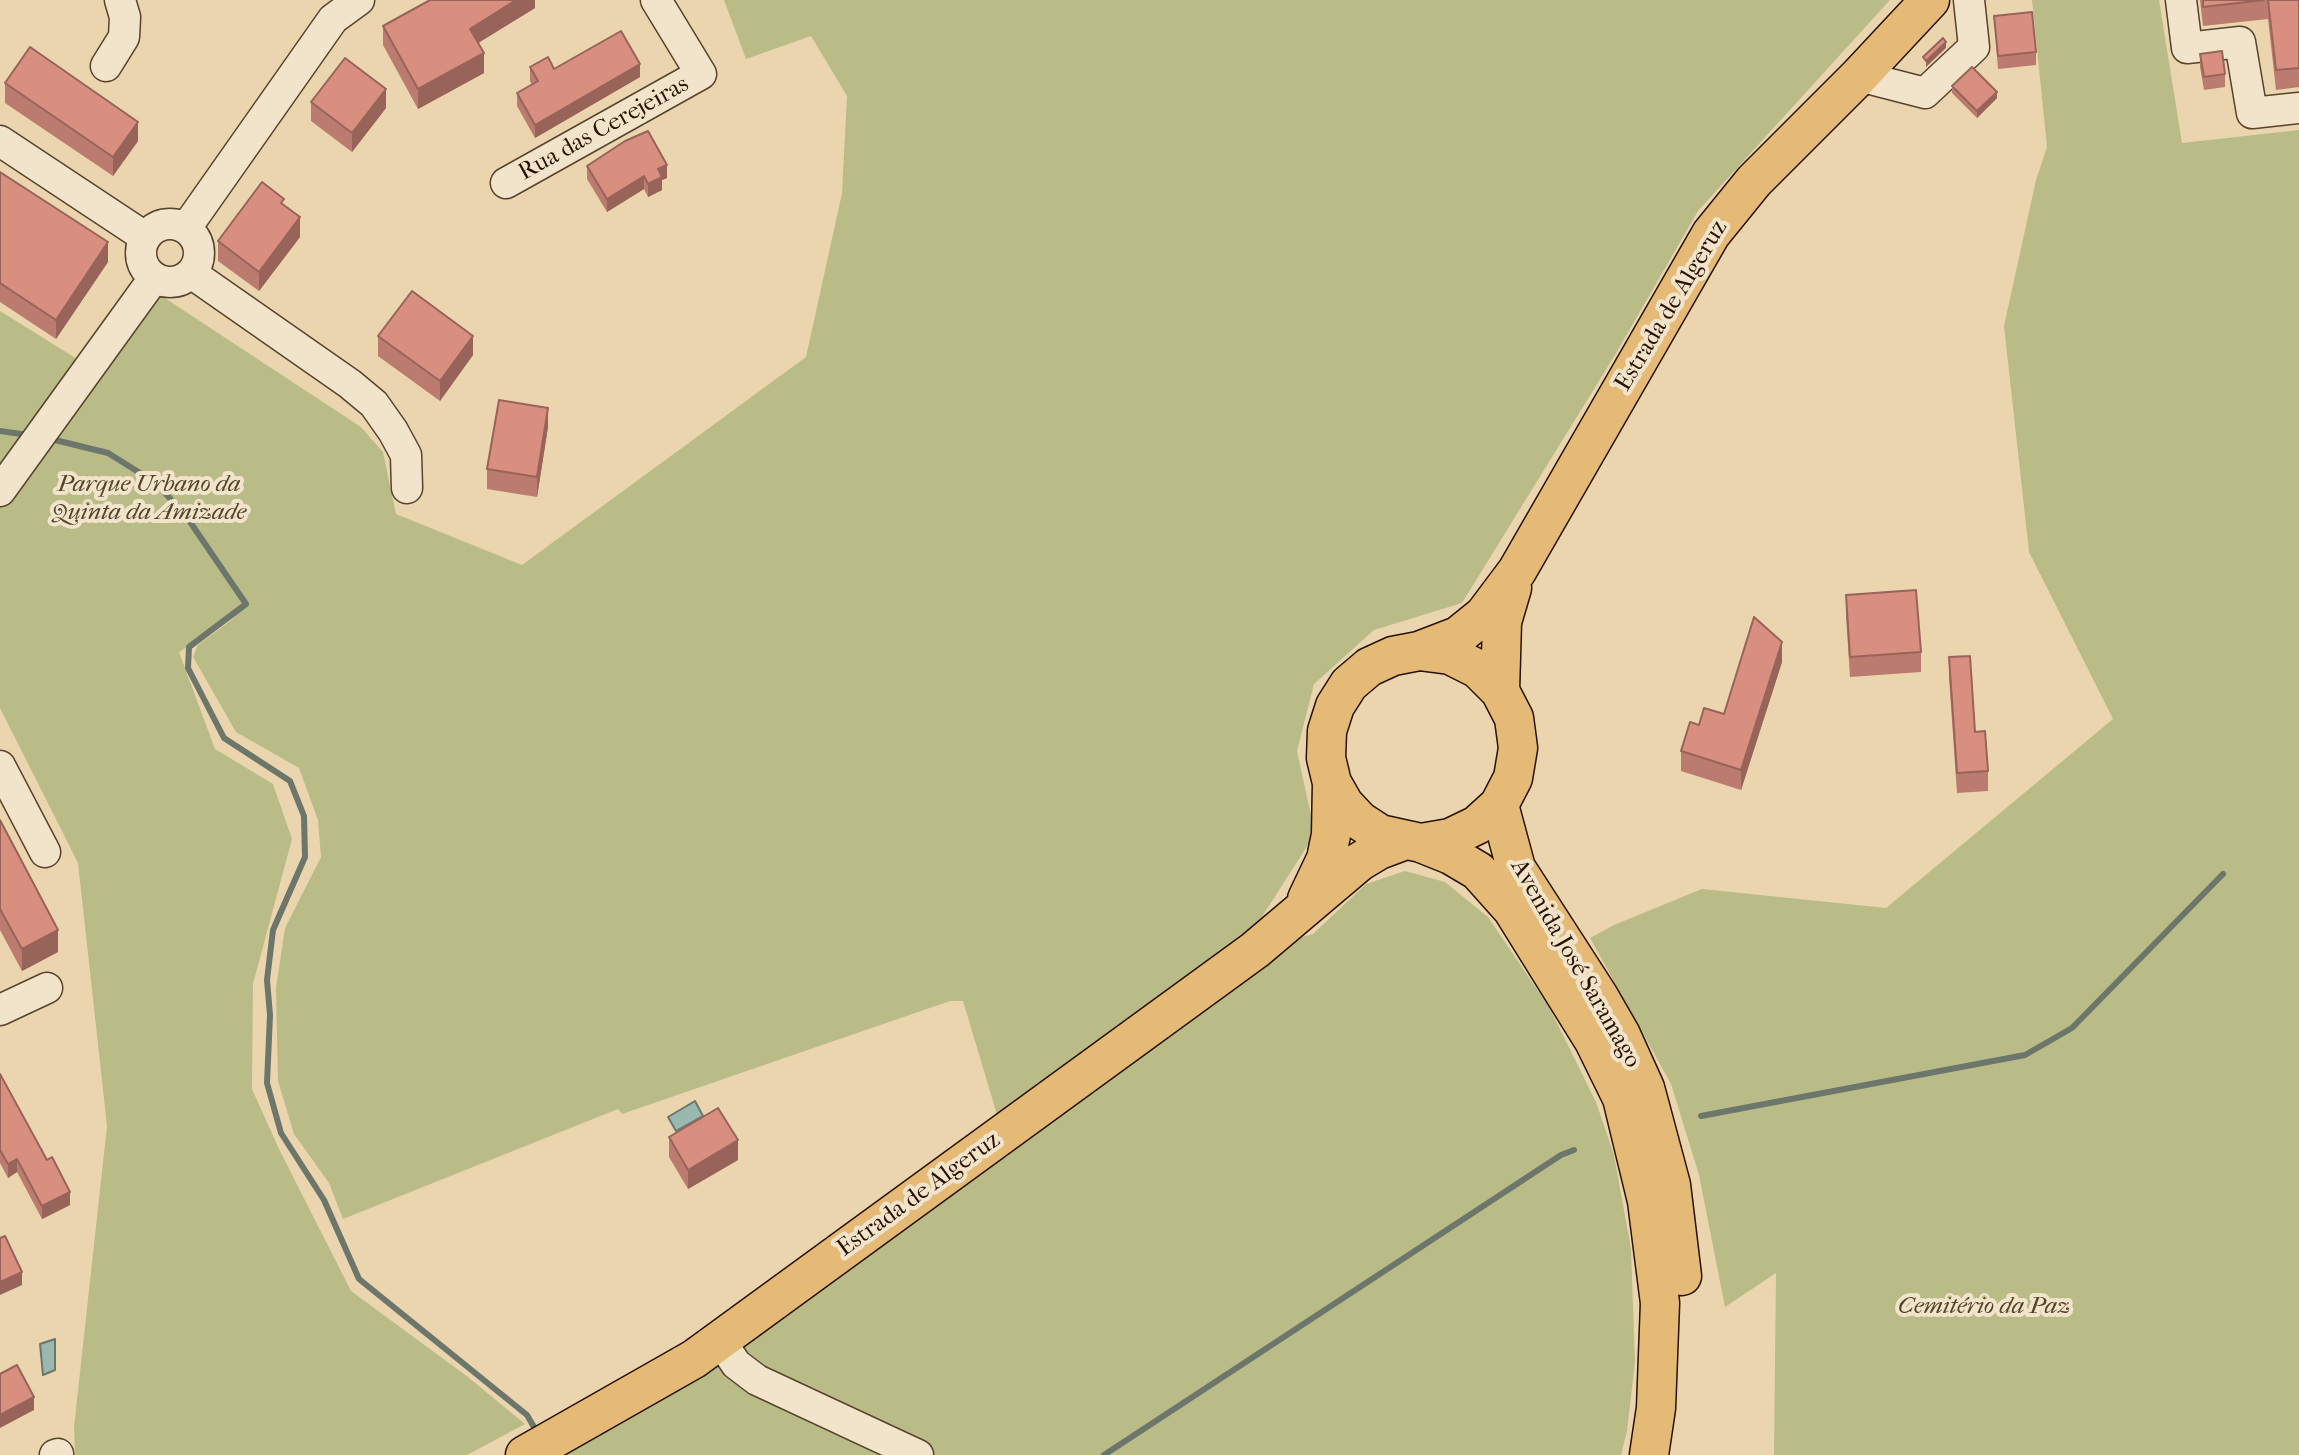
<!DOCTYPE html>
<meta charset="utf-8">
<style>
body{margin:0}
canvas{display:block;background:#ead5ae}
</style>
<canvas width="2299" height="1455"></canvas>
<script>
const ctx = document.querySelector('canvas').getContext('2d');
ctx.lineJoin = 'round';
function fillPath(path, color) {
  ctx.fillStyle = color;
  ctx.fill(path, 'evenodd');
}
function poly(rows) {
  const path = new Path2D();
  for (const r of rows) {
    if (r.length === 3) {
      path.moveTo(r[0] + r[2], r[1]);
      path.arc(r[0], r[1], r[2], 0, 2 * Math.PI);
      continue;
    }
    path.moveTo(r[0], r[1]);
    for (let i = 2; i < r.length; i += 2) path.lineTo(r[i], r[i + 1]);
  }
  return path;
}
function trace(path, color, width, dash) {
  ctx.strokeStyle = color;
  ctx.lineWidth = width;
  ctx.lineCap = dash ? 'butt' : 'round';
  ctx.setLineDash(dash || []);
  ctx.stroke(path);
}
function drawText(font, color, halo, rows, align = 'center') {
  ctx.font = font + ' "IM FELL French Canon",serif';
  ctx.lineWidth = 8;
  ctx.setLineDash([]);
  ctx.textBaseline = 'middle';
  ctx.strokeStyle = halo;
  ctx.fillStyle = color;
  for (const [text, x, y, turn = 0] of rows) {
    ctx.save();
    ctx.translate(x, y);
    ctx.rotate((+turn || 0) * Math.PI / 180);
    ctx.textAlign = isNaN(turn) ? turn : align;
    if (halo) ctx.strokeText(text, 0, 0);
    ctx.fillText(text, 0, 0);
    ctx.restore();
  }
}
fillPath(poly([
 [724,0,1890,0,1698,211,1615,355,1462,603,1374,630,1314,684,1297,751,1315,834,1258,923,998,1118,963,1001,950,1001,622,1114,618,1109,343,1219,329,1183,294,1134,278,1081,276,988,285,928,321,857,318,820,299,768,236,732,193,657,198,645,238,615,179,652,215,749,273,784,292,839,253,984,252,1089,279,1149,351,1291,468,1377,525,1424,467,1455,75,1455,74,1427,107,1126,78,863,0,708,0,311,90,367,148,287,361,427,383,452,396,514,522,565,806,357,842,193,847,96,811,36,746,59],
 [2032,0,2159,0,2182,143,2299,130,2299,1455,1774,1455,1776,1273,1725,1307,1699,1175,1671,1084,1590,938,1614,925,1702,889,1886,908,2113,719,2029,552,2004,326,2036,180,2047,147],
 [1405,871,1445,882,1488,917,1549,1007,1596,1102,1614,1155,1631,1249,1635,1362,1627,1431,1621,1455,549,1455,1276,944,1313,934,1366,884]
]), '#babc88');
const water = poly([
 [695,1101,703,1116,676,1131,668,1117,695,1101],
 [55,1339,55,1370,43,1375,40,1344,55,1339]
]);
fillPath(water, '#99b8b0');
trace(water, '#6c766a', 2);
trace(poly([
 [0,431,28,435],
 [51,439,108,453,156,483,186,516,246,604,189,647,188,668,224,738,290,781,304,816,305,857,273,930,267,980,270,1015,267,1083,281,1133,324,1200,359,1279,527,1415,538,1434],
 [1701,1116,2025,1055,2072,1028,2223,874],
 [1104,1455,1561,1155,1574,1150]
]), '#6c766a', 6);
const minor = poly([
 [2181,0,2187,48,2240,42,2252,113,2299,108],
 [106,66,124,37,125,17,120,0],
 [1859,76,1925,93,1974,47,1969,0],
 [0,141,145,237],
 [506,183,701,74,656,0],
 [170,253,29],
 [186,228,333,19,359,0],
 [191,273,350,384,374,404,393,431,406,455,407,488],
 [0,491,154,278],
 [0,766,45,852],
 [0,1010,47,988],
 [720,1340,736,1364,757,1380,918,1455],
 [55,1455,58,1454]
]);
const major = poly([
 [1419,651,1450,655,1478,669,1500,691,1514,718,1518,748,1513,778,1499,805,1477,825,1450,838,1421,843,1380,834,1360,821,1344,804,1332,783,1326,758,1327,731,1335,706,1349,684,1369,667,1393,656,1419,651,1458,636,1484,615,1517,571,1711,234,1754,181,1859,76,1930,0],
 [1500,691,1502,622,1512,588],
 [1499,805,1516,868,1598,995,1621,1035,1645,1088,1671,1185,1682,1276],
 [1421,843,1451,855,1478,871,1512,909,1594,1041,1622,1098,1647,1201,1660,1303,1656,1408,1649,1455],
 [1307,899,1326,859,1331,835,1332,783],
 [525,1455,694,1359,1255,950,1359,862,1379,850,1403,841]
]);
trace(minor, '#58432c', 33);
trace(major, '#281201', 41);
trace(minor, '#f1e4ca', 30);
trace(major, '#e5ba77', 38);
fillPath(poly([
 [535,0,535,8,478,43,484,73,418,109,383,45,383,26],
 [2200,0,2299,0,2299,87,2276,90,2268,19,2203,26],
 [1994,16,2036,52,2036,65,1998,69],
 [2200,54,2225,74,2225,87,2204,90,2200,67],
 [530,67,554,69,640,77,535,138,517,106,517,93,532,85,530,81],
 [5,83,138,141,113,176,5,103],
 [1952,86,1997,98,1977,118,1952,93],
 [311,102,386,108,352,152,311,121],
 [587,166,667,178,662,180,662,190,648,197,644,189,607,212,587,179],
 [0,172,108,262,56,339,0,302],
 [300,237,259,291,218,261,218,241],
 [378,336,473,355,440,401,378,356],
 [548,427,537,497,487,489,487,469],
 [1846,595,1921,652,1921,672,1850,677,1846,615],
 [1949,657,1988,771,1988,791,1957,793,1949,677],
 [1782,662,1741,790,1681,771,1681,751,1699,725,1724,714],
 [0,820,58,952,22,971,0,930],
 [0,1074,47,1160,70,1205,42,1219,17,1172,8,1178,0,1163],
 [669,1137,738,1160,688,1189,669,1157]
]), '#bb7b6e');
fillPath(poly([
 [516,0,535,0,535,8,470,48,470,29],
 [1946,42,1946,48,1926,67,1926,61],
 [484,53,484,73,418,109,418,89],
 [640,64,640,77,535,138,535,125],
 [386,89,386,108,352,152,352,133],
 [1997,92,1997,98,1977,118,1977,111],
 [138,122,138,141,113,176,113,157],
 [667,165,667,178,662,180,662,190,648,197,648,184,658,169],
 [644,176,644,189,607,212,607,199],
 [300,217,300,237,259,291,259,272],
 [108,242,108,262,56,339,56,320],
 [473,336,473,355,440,401,440,381],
 [548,408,548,427,537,497,537,477],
 [1782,642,1782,662,1741,790,1741,770],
 [58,930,58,952,22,971,22,949],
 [738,1140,738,1160,688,1189,688,1170],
 [17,1159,17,1172,8,1178,8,1164],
 [70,1192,70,1205,42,1219,42,1206],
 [22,1272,22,1285,0,1295,0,1282],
 [34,1397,34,1410,0,1428,0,1415]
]), '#98645a');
const building = poly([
 [430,0,516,0,470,29,484,53,418,89,383,26,430,0],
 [2203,0,2264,0,2203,7,2203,0],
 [2268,0,2299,0,2299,68,2276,70,2268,0],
 [2032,12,2036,52,1998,56,1994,16,2032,12],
 [621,31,640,64,535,125,517,93,538,81,530,67,548,57,554,69,621,31],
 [1943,38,1946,42,1926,61,1923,57,1943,38],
 [30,47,138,122,113,157,5,83,30,47],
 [2222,51,2225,74,2204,77,2200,54,2222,51],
 [345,58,386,89,352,133,311,102,345,58],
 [1972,67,1997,92,1977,111,1952,86,1972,67],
 [648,131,667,165,658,169,662,177,648,184,644,176,607,199,587,166,625,141,648,131],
 [0,172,108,242,56,320,0,283,0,172],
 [262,182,284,199,281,203,300,217,259,272,218,241,262,182],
 [412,291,473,336,440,381,378,336,412,291],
 [499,400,548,408,537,477,487,469,499,400],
 [1916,590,1921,652,1850,657,1846,595,1916,590],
 [1754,617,1782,642,1741,770,1681,751,1690,722,1699,725,1704,708,1724,714,1754,617],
 [1970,656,1975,732,1985,731,1988,771,1957,773,1949,657,1970,656],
 [0,820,58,930,22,949,0,909,0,820],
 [0,1074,47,1160,52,1157,70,1192,42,1206,17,1159,8,1164,0,1150,0,1074],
 [718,1108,738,1140,688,1170,669,1137,718,1108],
 [5,1236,22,1272,0,1282,0,1238,5,1236],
 [17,1365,34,1397,0,1415,0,1374,17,1365]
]);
fillPath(building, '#d98f80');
trace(building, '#98645a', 2);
drawText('24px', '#281201', '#f1e4ca', [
 ["Rua das Cerejeiras",604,129,-29],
 ["Estrada de Algeruz",1672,306,-59],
 ["Avenida José Saramago",1575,964,60],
 ["Estrada de Algeruz",919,1195,-36]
]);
drawText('italic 24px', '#54452a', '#f1e4ca', [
 ["Parque Urbano da",149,485],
 ["Quinta da Amizade",149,513],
 ["Cemitério da Paz",1984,1307]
]);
</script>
